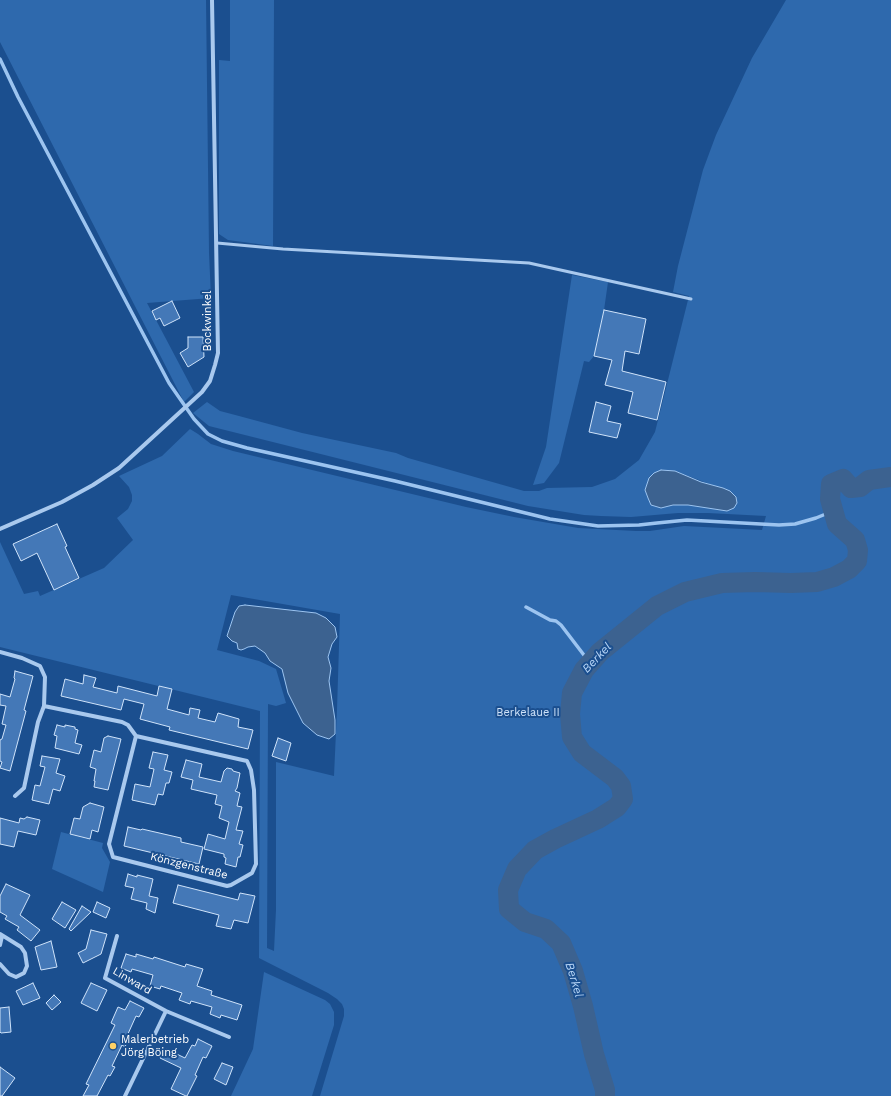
<!DOCTYPE html>
<meta charset="utf-8">
<style>
body{margin:0}
canvas{display:block;background:#1b4f8f}
</style>
<canvas width="891" height="1096"></canvas>
<script>
const ctx = document.querySelector('canvas').getContext('2d');
ctx.lineJoin = 'round';
function fillPath(path, color) {
  ctx.fillStyle = color;
  ctx.fill(path, 'evenodd');
}
function poly(rows) {
  const path = new Path2D();
  for (const r of rows) {
    path.moveTo(r[0], r[1]);
    for (let i = 2; i < r.length; i += 2) path.lineTo(r[i], r[i + 1]);
  }
  return path;
}
function trace(path, color, width, dash) {
  ctx.strokeStyle = color;
  ctx.lineWidth = width;
  ctx.lineCap = dash ? 'butt' : 'round';
  ctx.setLineDash(dash || []);
  ctx.stroke(path);
}
function drawText(font, color, halo, rows, align = 'center') {
  ctx.font = font + ' "Work Sans",sans-serif';
  ctx.lineWidth = 4;
  ctx.setLineDash([]);
  ctx.textBaseline = 'middle';
  ctx.strokeStyle = halo;
  ctx.fillStyle = color;
  for (const [text, x, y, turn = 0] of rows) {
    ctx.save();
    ctx.translate(x, y);
    ctx.rotate((+turn || 0) * Math.PI / 180);
    ctx.textAlign = isNaN(turn) ? turn : align;
    if (halo) ctx.strokeText(text, 0, 0);
    ctx.fillText(text, 0, 0);
    ctx.restore();
  }
}
fillPath(poly([
 [0,0,206,0,209,253,211,298,147,303,194,392,184,402,0,42],
 [230,0,274,0,273,246,228,240,219,234,219,60,230,61],
 [786,0,891,0,891,1096,320,1096,344,1016,344,1009,342,1004,337,999,328,993,259,958,260,711,0,647,0,542,24,594,38,591,40,596,104,568,133,540,117,518,128,509,132,501,132,495,129,487,119,476,162,456,190,429,198,434,211,444,233,451,466,507,514,517,578,528,636,531,650,531,684,526,762,530,766,516,708,513,678,513,631,517,601,516,584,515,528,506,209,426,193,413,207,402,220,411,239,416,302,433,396,453,408,458,524,491,539,491,547,488,592,487,615,479,639,460,655,432,689,296,673,292,678,266,703,170,716,135,752,58],
 [675,471,712,485,727,511,688,505,673,505,661,508],
 [231,595,340,614,337,710,334,776,276,762,276,910,274,951,267,948,268,704,276,706,286,703,276,669,259,661,217,650],
 [572,275,608,282,604,310,594,356,589,362,584,361,559,463,544,483,533,485,546,447],
 [61,832,103,843,102,848,110,862,103,892,52,869],
 [264,972,325,1000,330,1004,334,1012,334,1025,312,1096,231,1096,253,1049]
]), '#2e69ad');
const water = poly([
 [661,470,675,471,701,482,723,488,730,491,736,497,737,503,734,508,727,511,688,505,673,505,661,508,651,505,648,498,645,490,649,478,654,473,661,470],
 [245,605,316,613,326,618,335,627,337,637,332,644,328,657,331,668,329,681,335,720,335,734,329,739,317,735,303,723,288,693,282,669,270,661,265,653,255,646,248,647,244,649,241,650,238,649,237,643,232,641,227,636,235,612,239,606,245,605]
]);
fillPath(water, '#3c6290');
trace(water, '#9cc4f0', 1);
trace(poly([
 [0,59,18,97,169,383,194,419,208,434,222,441,247,448,395,481,550,519,598,526,639,525,657,523,687,520,779,525,795,524,816,518,833,511],
 [526,607,550,620,556,621,561,625,590,663]
]), '#9cc4f0', 3.5);
trace(poly([
 [605,1096,605,1090,594,1054,583,1006,573,971,561,943,546,929,525,922,509,909,508,890,517,869,535,850,555,839,598,819,617,807,623,799,621,786,615,778,582,753,572,737,570,714,572,693,584,670,600,652,657,606,685,592,722,583,755,582,791,583,817,582,834,577,849,569,857,561,858,550,855,540,837,524,830,499,831,484,843,479,851,488,860,487,869,480,891,477]
]), '#3c6290', 20);
const building = poly([
 [172,301,180,318,164,326,160,318,156,320,152,311,172,301],
 [604,310,646,319,639,354,625,351,622,371,666,382,657,420,628,413,633,392,605,385,612,360,594,356,604,310],
 [188,337,203,337,204,357,188,367,180,353,188,348,188,337],
 [596,402,611,406,607,421,621,424,617,438,589,432,596,402],
 [57,524,67,546,65,547,79,578,54,590,37,553,21,561,13,544,57,524],
 [15,671,33,676,24,710,26,711,10,771,0,768,2,762,0,761,0,740,2,739,6,725,2,724,6,706,0,705,0,694,10,697,15,679,14,678,15,671],
 [84,675,96,678,93,687,117,693,118,686,157,696,159,686,172,689,167,709,189,715,190,708,200,710,198,718,215,722,218,713,239,719,238,727,253,730,248,749,169,730,170,727,140,719,144,704,124,699,121,710,61,696,65,679,83,684,84,675],
 [57,725,65,727,65,725,75,727,75,729,78,730,75,743,82,745,79,754,55,748,57,736,54,735,57,725],
 [108,736,121,739,108,790,94,787,95,781,94,781,96,769,90,767,94,750,101,752,104,738,108,736],
 [278,738,291,743,286,761,272,756,278,738],
 [153,752,168,755,164,770,172,772,169,783,166,783,163,795,158,794,155,805,132,800,135,784,150,787,154,769,149,768,153,752],
 [42,756,60,759,56,773,65,776,60,791,53,789,49,804,32,800,35,785,40,786,45,767,40,766,42,756],
 [186,760,202,764,199,777,221,782,224,771,227,768,232,769,233,771,240,773,237,788,235,791,240,793,237,806,242,807,236,830,243,831,239,844,243,845,240,857,238,857,236,867,225,864,226,858,224,857,224,854,204,849,208,834,225,839,229,822,219,818,222,806,215,804,217,795,191,789,193,780,181,777,186,760],
 [90,803,104,807,98,832,92,830,90,839,70,834,74,818,80,819,83,807,90,803],
 [27,817,40,820,36,835,18,831,14,847,0,844,0,818,19,823,20,818,24,819,27,817],
 [128,827,141,830,142,829,181,838,181,842,203,847,199,864,124,846,128,827],
 [128,874,137,877,137,875,153,879,149,896,158,898,155,913,146,909,147,903,131,899,134,888,125,886,128,874],
 [6,884,30,895,20,915,40,930,31,941,17,930,19,927,5,919,7,916,0,912,0,896,6,884],
 [178,885,238,900,240,893,255,896,248,923,234,920,231,929,216,926,219,915,173,903,178,885],
 [62,902,76,910,65,928,52,919,62,902],
 [97,902,110,908,106,918,93,912,97,902],
 [82,906,91,912,71,931,69,929,82,906],
 [91,930,107,934,101,954,83,963,78,953,86,949,91,930],
 [51,941,57,967,41,970,35,947,51,941],
 [126,954,136,957,136,954,153,959,154,957,185,967,186,964,203,969,197,986,212,991,211,995,242,1005,237,1020,221,1015,220,1018,210,1014,212,1007,191,1001,190,1004,179,1000,182,993,161,986,160,989,150,986,153,975,132,969,131,972,121,968,126,954],
 [33,983,40,998,23,1005,16,991,33,983],
 [91,983,107,990,97,1011,81,1003,91,983],
 [54,995,61,1002,52,1010,46,1003,54,995],
 [130,1001,144,1008,139,1017,136,1016,127,1036,129,1037,125,1047,122,1045,112,1066,115,1067,110,1076,108,1075,97,1096,83,1096,89,1085,86,1084,115,1025,111,1023,118,1007,125,1010,130,1001],
 [9,1007,11,1032,1,1033,0,1032,0,1008,9,1007],
 [198,1039,212,1046,206,1058,203,1057,195,1075,197,1076,187,1096,186,1096,171,1089,181,1068,160,1058,164,1048,185,1058,192,1045,195,1046,198,1039],
 [222,1063,233,1067,226,1085,214,1079,222,1063],
 [0,1067,15,1078,2,1096,0,1096,0,1067]
]);
fillPath(building, '#4478b7');
trace(building, '#cfe3fa', 1);
trace(poly([
 [217,243,283,249,529,263,691,299]
]), '#a9c9ee', 3);
trace(poly([
 [0,529,62,502,93,485,119,468,202,392,210,381,215,365,218,353,212,0],
 [0,652,22,658,40,666,45,677,44,706,122,722,128,725,136,736,247,761,251,770,254,790,256,864,252,873,231,885,227,886,113,857,109,844,136,736],
 [15,796,24,788,38,722,44,706],
 [0,934,21,947,25,953,27,966,24,973,16,977,9,974,0,964],
 [117,936,105,978,166,1011,229,1037],
 [0,945,2,936],
 [125,1096,166,1011]
]), '#a9c9ee', 4);
for (const [x, y, r, color] of [
 [113,1046,4,"#ffd166"]
]) {
  const dot = new Path2D();
  dot.arc(x, y, r, 0, 2 * Math.PI);
  ctx.fillStyle = color;
  ctx.fill(dot);
  trace(dot, '#1b4f8f', 1.5);
}
drawText('11px', '#fff', '#1b4f8f', [
 ["Bockwinkel",208,321,-90],
 ["Könzgenstraße",189,866,14],
 ["Linward",132,981,30]
]);
drawText('11px', '#cfe3fa', '#1b4f8f', [
 ["Berkelaue II",528,713]
]);
drawText('11px', '#fff', '#1b4f8f', [
 ["Malerbetrieb",121,1040],
 ["Jörg Böing",121,1053]
], 'left');
drawText('italic 12px', '#b5d3f5', '#1b4f8f', [
 ["Berkel",597,658,-46],
 ["Berkel",574,980,73]
]);
</script>
